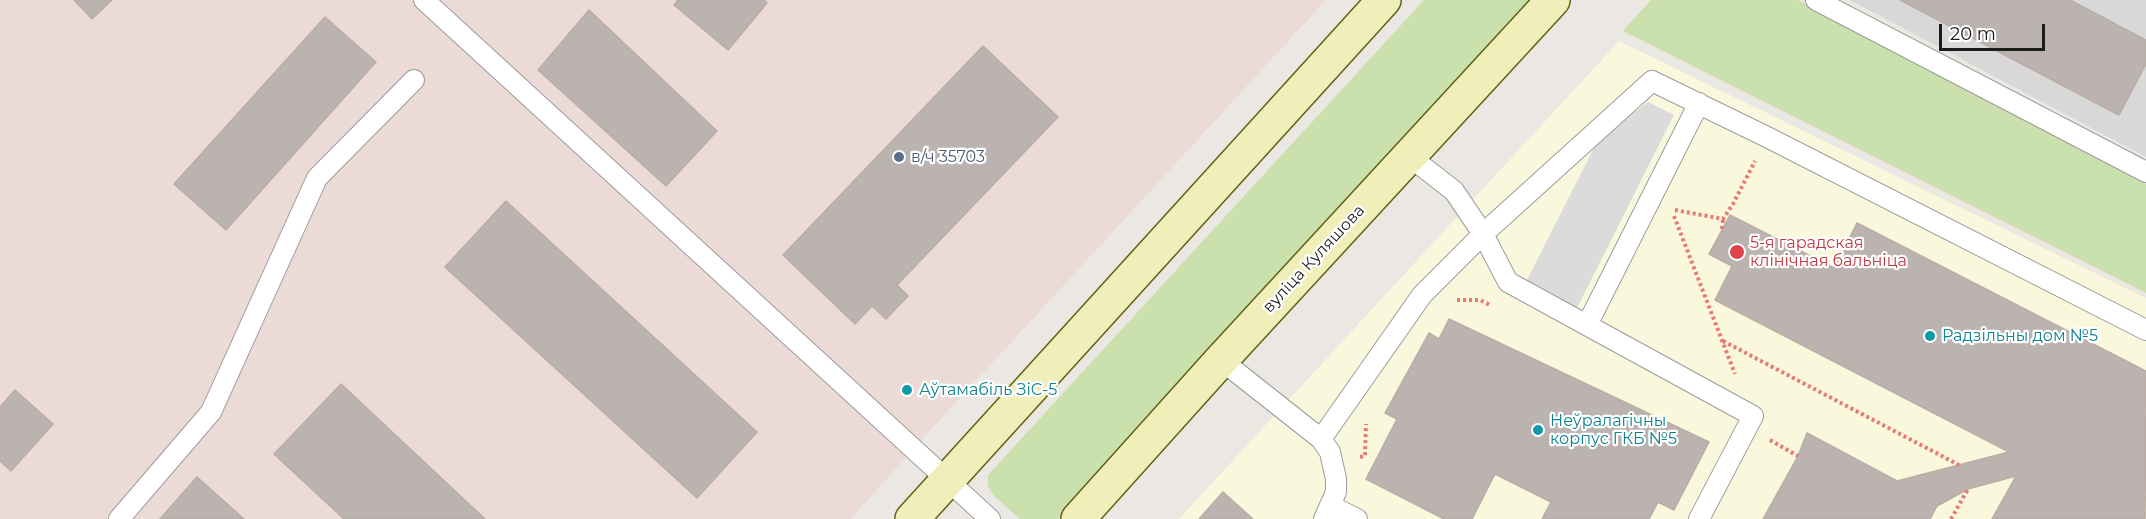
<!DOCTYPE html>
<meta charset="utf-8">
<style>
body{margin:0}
#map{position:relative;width:2146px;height:519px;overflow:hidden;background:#ebe7e2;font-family:Montserrat,sans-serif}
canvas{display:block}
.scale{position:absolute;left:1939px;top:24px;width:106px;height:27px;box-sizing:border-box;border:3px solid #1b1b1b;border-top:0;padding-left:8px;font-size:18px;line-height:21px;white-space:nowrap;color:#1b1b1b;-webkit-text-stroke:4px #fff;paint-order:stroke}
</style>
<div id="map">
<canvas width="2146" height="519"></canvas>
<div class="scale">20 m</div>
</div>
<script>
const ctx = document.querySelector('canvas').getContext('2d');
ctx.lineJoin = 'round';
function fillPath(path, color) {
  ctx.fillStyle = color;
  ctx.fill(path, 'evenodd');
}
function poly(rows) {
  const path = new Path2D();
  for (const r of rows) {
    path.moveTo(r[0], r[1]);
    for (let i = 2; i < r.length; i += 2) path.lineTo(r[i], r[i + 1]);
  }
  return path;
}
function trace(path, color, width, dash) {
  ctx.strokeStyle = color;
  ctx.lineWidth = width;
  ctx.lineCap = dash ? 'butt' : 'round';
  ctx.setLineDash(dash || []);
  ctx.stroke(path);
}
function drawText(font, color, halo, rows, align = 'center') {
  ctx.font = font + ' Montserrat,sans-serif';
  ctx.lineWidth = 4.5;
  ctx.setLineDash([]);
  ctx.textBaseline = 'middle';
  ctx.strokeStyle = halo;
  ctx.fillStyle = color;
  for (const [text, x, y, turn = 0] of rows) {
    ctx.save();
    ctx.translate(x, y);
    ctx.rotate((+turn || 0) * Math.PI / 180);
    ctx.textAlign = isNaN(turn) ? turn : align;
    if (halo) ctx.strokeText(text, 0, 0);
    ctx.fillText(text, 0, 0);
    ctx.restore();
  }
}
fillPath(poly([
 [1850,0,2146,0,2146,157]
]), '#d9d8d8');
fillPath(poly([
 [1619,41,2146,298,2146,519,1179,519]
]), '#faf8dc');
fillPath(poly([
 [0,0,1326,0,913,449,851,519,0,519]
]), '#ecdad6');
fillPath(poly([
 [1424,0,1532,0,1058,519,1020,519,994,496,988,486,988,475],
 [1651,0,1798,0,2146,184,2146,293,1623,31]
]), '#cae0ad');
fillPath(poly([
 [1648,102,1674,115,1576,310,1525,284,1598,140]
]), '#dbdbdb');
const building = poly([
 [74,0,112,0,92,19,74,0],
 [678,0,764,0,767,3,728,50,674,5,678,0],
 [1900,0,2070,0,2146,40,2146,64,2119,115,1900,0],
 [589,10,717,131,666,186,538,70,589,10],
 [325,17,376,62,226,230,174,184,325,17],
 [983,46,1058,117,897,285,908,296,886,319,872,306,855,324,783,255,983,46],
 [506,201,757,432,697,498,445,267,506,201],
 [1730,215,1834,268,1857,223,2146,371,2145,519,1992,519,2016,476,1968,489,1937,506,1930,519,1763,519,1798,456,1807,433,1897,481,2009,452,1715,300,1732,266,1709,254,1730,215],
 [1449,319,1709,442,1674,510,1658,502,1649,519,1542,519,1551,502,1495,474,1472,519,1444,519,1366,479,1397,419,1385,413,1429,333,1439,339,1449,319],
 [341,384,485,519,344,519,274,454,341,384],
 [15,390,53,424,11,471,0,461,0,407,15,390],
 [197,477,244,519,160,519,197,477],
 [1223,492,1253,519,1199,519,1223,492]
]);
fillPath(building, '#bbb3af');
trace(building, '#bbada6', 1.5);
const service = poly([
 [424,0,990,519],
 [1816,0,2146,172],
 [1409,156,1454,191,1483,234,1508,282,1753,416,1699,519],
 [1587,325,1699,103],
 [1221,360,1321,439,1330,452,1336,479,1336,492,1324,519],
 [1321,439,1422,295,1483,234,1652,81,1767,137,2146,330],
 [1331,506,1357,519],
 [119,519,211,412,317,178,414,80]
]);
const secondary = poly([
 [912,519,1384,0],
 [1078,519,1221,360,1553,0]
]);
trace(service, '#9c9c9c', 22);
trace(secondary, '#606212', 36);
trace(poly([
 [1675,210,1723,219,1733,204,1755,161],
 [1674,216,1735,374],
 [1722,229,1723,219],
 [1457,300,1480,300,1490,305],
 [1723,341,1959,465],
 [1770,440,1798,456],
 [1360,457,1365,456,1366,424],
 [1951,519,1968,489]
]), '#e77977', 4, [3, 3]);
trace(service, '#fff', 20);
trace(secondary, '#f0efba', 33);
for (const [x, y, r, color] of [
 [899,157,6,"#5c6f8a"],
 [1737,252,8,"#e0444e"],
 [1930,336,6,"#0f9aa8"],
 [907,390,6,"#0f9aa8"],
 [1538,430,6,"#0f9aa8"]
]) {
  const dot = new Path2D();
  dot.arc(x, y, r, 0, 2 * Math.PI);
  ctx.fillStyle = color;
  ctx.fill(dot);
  trace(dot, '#fff', 2);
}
drawText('16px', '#4e5e75', '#fff', [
 ["в/ч 35703",911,157]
], 'left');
drawText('16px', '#be3a42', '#fff', [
 ["5-я гарадская",1750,243],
 ["клінічная бальніца",1750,261]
], 'left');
drawText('16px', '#1b1b1b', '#fff', [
 ["вуліца Куляшова",1314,259,-47]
]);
drawText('16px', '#0d838f', '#fff', [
 ["Радзільны дом №5",1942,336],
 ["Аўтамабіль ЗіС-5",919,390],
 ["Неўралагічны",1550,421],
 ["корпус ГКБ №5",1550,439]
], 'left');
</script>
